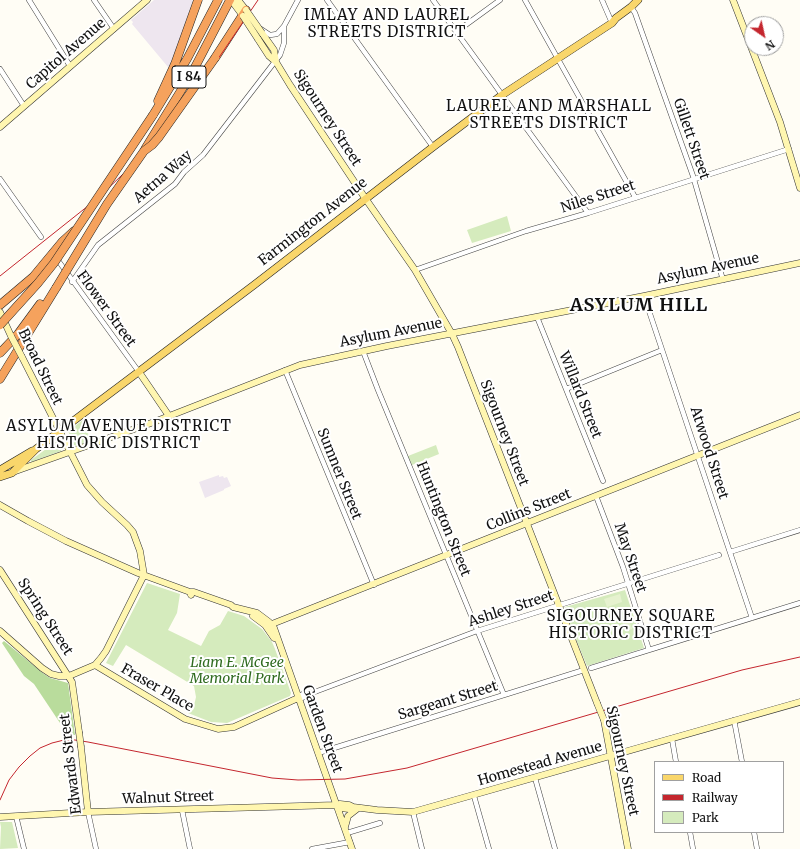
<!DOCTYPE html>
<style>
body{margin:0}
#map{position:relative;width:800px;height:849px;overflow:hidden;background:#fffdf5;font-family:Merriweather,serif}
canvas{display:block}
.legend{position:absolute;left:654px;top:761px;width:130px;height:72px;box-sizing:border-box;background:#fff;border:1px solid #a0a0a0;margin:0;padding:5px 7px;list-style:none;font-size:12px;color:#111}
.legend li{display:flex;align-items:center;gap:8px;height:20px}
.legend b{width:20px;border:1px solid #a0a0a0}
.north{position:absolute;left:744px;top:16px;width:40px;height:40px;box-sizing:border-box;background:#fff;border:1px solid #a0a0a0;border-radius:50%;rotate:146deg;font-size:11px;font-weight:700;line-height:16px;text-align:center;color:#111}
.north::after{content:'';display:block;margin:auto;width:14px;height:18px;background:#c4262e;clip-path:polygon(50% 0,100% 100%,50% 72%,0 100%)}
</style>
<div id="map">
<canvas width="800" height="849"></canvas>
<ul class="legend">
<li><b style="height:5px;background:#f9d66b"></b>Road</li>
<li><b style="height:5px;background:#c4262e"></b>Railway</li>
<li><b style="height:11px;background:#d5ebbd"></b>Park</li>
</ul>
<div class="north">N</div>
</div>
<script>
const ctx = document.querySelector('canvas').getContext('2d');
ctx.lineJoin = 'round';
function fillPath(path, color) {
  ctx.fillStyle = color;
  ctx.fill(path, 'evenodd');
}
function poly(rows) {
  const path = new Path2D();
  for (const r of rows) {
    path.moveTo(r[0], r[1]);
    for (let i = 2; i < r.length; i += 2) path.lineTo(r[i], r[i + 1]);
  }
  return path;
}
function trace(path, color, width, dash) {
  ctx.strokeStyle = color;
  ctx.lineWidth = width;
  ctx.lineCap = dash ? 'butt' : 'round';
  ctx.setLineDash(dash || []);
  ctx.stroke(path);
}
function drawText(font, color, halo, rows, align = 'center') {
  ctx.font = font + ' Merriweather,serif';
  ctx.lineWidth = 4;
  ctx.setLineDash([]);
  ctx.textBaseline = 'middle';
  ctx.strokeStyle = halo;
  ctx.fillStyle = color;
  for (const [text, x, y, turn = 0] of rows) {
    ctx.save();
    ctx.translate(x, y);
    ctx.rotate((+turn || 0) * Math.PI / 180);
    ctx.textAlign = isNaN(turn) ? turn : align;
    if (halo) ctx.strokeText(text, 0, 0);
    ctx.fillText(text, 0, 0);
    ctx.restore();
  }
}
fillPath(poly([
 [154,0,193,0,172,64,168,67,132,24,133,22,131,20],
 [219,475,219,477,223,476,224,478,227,477,231,486,224,489,224,490,205,498,199,482]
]), '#eee6ef');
fillPath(poly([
 [507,216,511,231,472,243,467,230],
 [87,417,89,420,85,426,86,432,91,436,97,435,99,438,76,446,74,445,68,431],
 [57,441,62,448,61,451,31,462,31,460],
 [436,445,439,454,412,465,408,456],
 [147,583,180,594,177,613,168,630,201,646,209,631,220,625,228,611,244,616,262,629,272,642,275,649,291,693,290,696,227,723,211,722,188,713,193,710,196,697,194,686,126,645,113,666,106,663],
 [625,590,644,648,587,666,564,610,565,607],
 [0,822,12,822,18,848,0,849,1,827]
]), '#d5ebbd');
fillPath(poly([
 [4,641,44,674,50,678,68,683,75,735,68,735,34,684,24,676,2,643]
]), '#b9dc9c');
fillPath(poly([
 [620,594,622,602,607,607,604,599],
 [628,617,632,629,625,631,621,619]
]), '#e6f2cf');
const street = poly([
 [29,0,70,66],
 [94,0,114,29],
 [327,0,433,147],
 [433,0,588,213],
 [525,0,635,197],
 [602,0,612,23],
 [631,7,635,13,693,176,723,280],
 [261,29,270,35,277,34,284,26,298,0],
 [456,32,500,0],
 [0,69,24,106],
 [0,179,41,237],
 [57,259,139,372],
 [415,270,526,231,588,213,789,149],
 [72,282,98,245,175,184,184,172,203,155,280,55,284,43,284,26],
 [644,296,752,618],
 [537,317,603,481],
 [363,351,378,390,504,695],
 [285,370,374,585],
 [566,389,662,350],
 [596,496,623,567,649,650],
 [730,552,800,530],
 [591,668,800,603],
 [298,698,302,698,312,693,477,631,719,555],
 [298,698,301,695,307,692,312,693],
 [734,720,742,762],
 [672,739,676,762],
 [318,753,584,670],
 [535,778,555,849],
 [474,796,489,849],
 [182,810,190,849],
 [88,812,96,849],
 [413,812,422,849],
 [16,816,24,849],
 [690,832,693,849],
 [754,832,757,849],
 [347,833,380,823],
 [312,849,350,842]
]);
const secondary = poly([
 [231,0,243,16],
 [238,0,246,10],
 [733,0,780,122,800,188],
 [262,33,274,50,276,62],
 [258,39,269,56,276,62,290,85,365,198,415,270,452,334,458,347,597,703],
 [0,127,147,0],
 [0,312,11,336],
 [139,372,169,416],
 [13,472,154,422,300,365,387,346,644,296,800,263],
 [0,505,28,521,66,541,138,573,190,592,191,595],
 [0,570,72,682,79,732],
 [190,592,194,592,231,605,233,607,257,613,269,622,274,628,352,849],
 [253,616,265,625,274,638,277,639],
 [267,627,272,624,800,415],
 [0,631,42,668,51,674,59,676,69,676,95,665,101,658,106,651,144,575,140,551,133,532,127,525,102,502,87,485,22,357],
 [95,665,185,719,218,729,234,727,298,698],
 [604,720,628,849],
 [81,747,88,812],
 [336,805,340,808,349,809,353,807,377,810,413,812,800,702],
 [0,817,88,812,336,805,340,804,349,805,353,807],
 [345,827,348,816,357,809]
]);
const primary = poly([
 [0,470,32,451],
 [0,477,12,473,36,449,254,285,433,147,502,95,612,23,616,18,631,7,638,0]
]);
const highway = poly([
 [215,58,246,10],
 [158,101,175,64,198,0],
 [153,115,187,59,218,0],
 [145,149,193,71,230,0],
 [0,305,33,277,62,242,74,231],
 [0,353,18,334,40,304],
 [0,379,56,288]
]);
trace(street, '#444', 5.5);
trace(secondary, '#333', 7);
trace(primary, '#222', 8);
trace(highway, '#222', 9);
trace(street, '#fff', 4.5);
trace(secondary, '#fff6b0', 6);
trace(primary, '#f9d66b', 7);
trace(highway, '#f5a25d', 8);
trace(poly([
 [0,276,98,198,146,152,168,127,203,81,258,0],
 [0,800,9,780,19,767,30,756,40,748,52,743,64,740,75,740,88,742,272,778,298,780,345,779,407,768,742,670,800,657]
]), '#c4262e', 1);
const secondaryBridge = poly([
 [246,10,262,33],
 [243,16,258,39],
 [11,336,22,357],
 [597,703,604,720],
 [79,732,81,747]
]);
const highwayBridge = poly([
 [56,288,107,204,144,151,152,145,159,137,215,58],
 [0,325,38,283,54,263,153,115]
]);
trace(secondaryBridge, '#333', 7, []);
trace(highwayBridge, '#222', 9, []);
trace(secondaryBridge, '#fff6b0', 6);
trace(highwayBridge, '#f5a25d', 8);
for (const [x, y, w] of [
 [189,77,34]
]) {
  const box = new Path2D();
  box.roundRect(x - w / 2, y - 11, w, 22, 3);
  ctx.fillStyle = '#fff';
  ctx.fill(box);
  trace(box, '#111', 1);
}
drawText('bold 13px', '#111', null, [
 ["I 84",189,77]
]);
drawText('14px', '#111', '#fff', [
 ["Capitol Avenue",66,54,-41],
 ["Sigourney Street",327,118,57],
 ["Gillett Street",691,139,71],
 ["Aetna Way",163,177,-41],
 ["Niles Street",598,197,-18],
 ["Farmington Avenue",313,222,-38],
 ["Asylum Avenue",708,269,-12],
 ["Flower Street",106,309,54],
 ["Asylum Avenue",391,333,-11],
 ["Broad Street",40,367,64],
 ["Willard Street",580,395,68],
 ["Sigourney Street",504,433,69],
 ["Atwood Street",709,453,72],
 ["Sumner Street",339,474,68],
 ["Collins Street",529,510,-22],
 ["Huntington Street",443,519,68],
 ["May Street",630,558,71],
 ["Ashley Street",511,609,-18],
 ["Spring Street",45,617,57],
 ["Fraser Place",157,688,30],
 ["Sargeant Street",448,701,-17],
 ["Garden Street",322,729,70],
 ["Sigourney Street",622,761,78],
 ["Edwards Street",71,764,-97],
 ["Homestead Avenue",540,764,-16],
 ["Walnut Street",168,798,-2]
]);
drawText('italic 14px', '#2f6b1f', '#fff', [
 ["Liam E. McGee",237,663],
 ["Memorial Park",237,679]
]);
ctx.letterSpacing = '1px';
drawText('15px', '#111', '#fff', [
 ["IMLAY AND LAUREL",387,16],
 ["STREETS DISTRICT",387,33],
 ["LAUREL AND MARSHALL",549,107],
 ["STREETS DISTRICT",549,124],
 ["ASYLUM AVENUE DISTRICT",119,427],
 ["HISTORIC DISTRICT",119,444],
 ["SIGOURNEY SQUARE",631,617],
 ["HISTORIC DISTRICT",631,634]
]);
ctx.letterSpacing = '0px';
ctx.letterSpacing = '1px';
drawText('bold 18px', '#111', '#fff', [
 ["ASYLUM HILL",639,306]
]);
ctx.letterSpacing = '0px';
</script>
